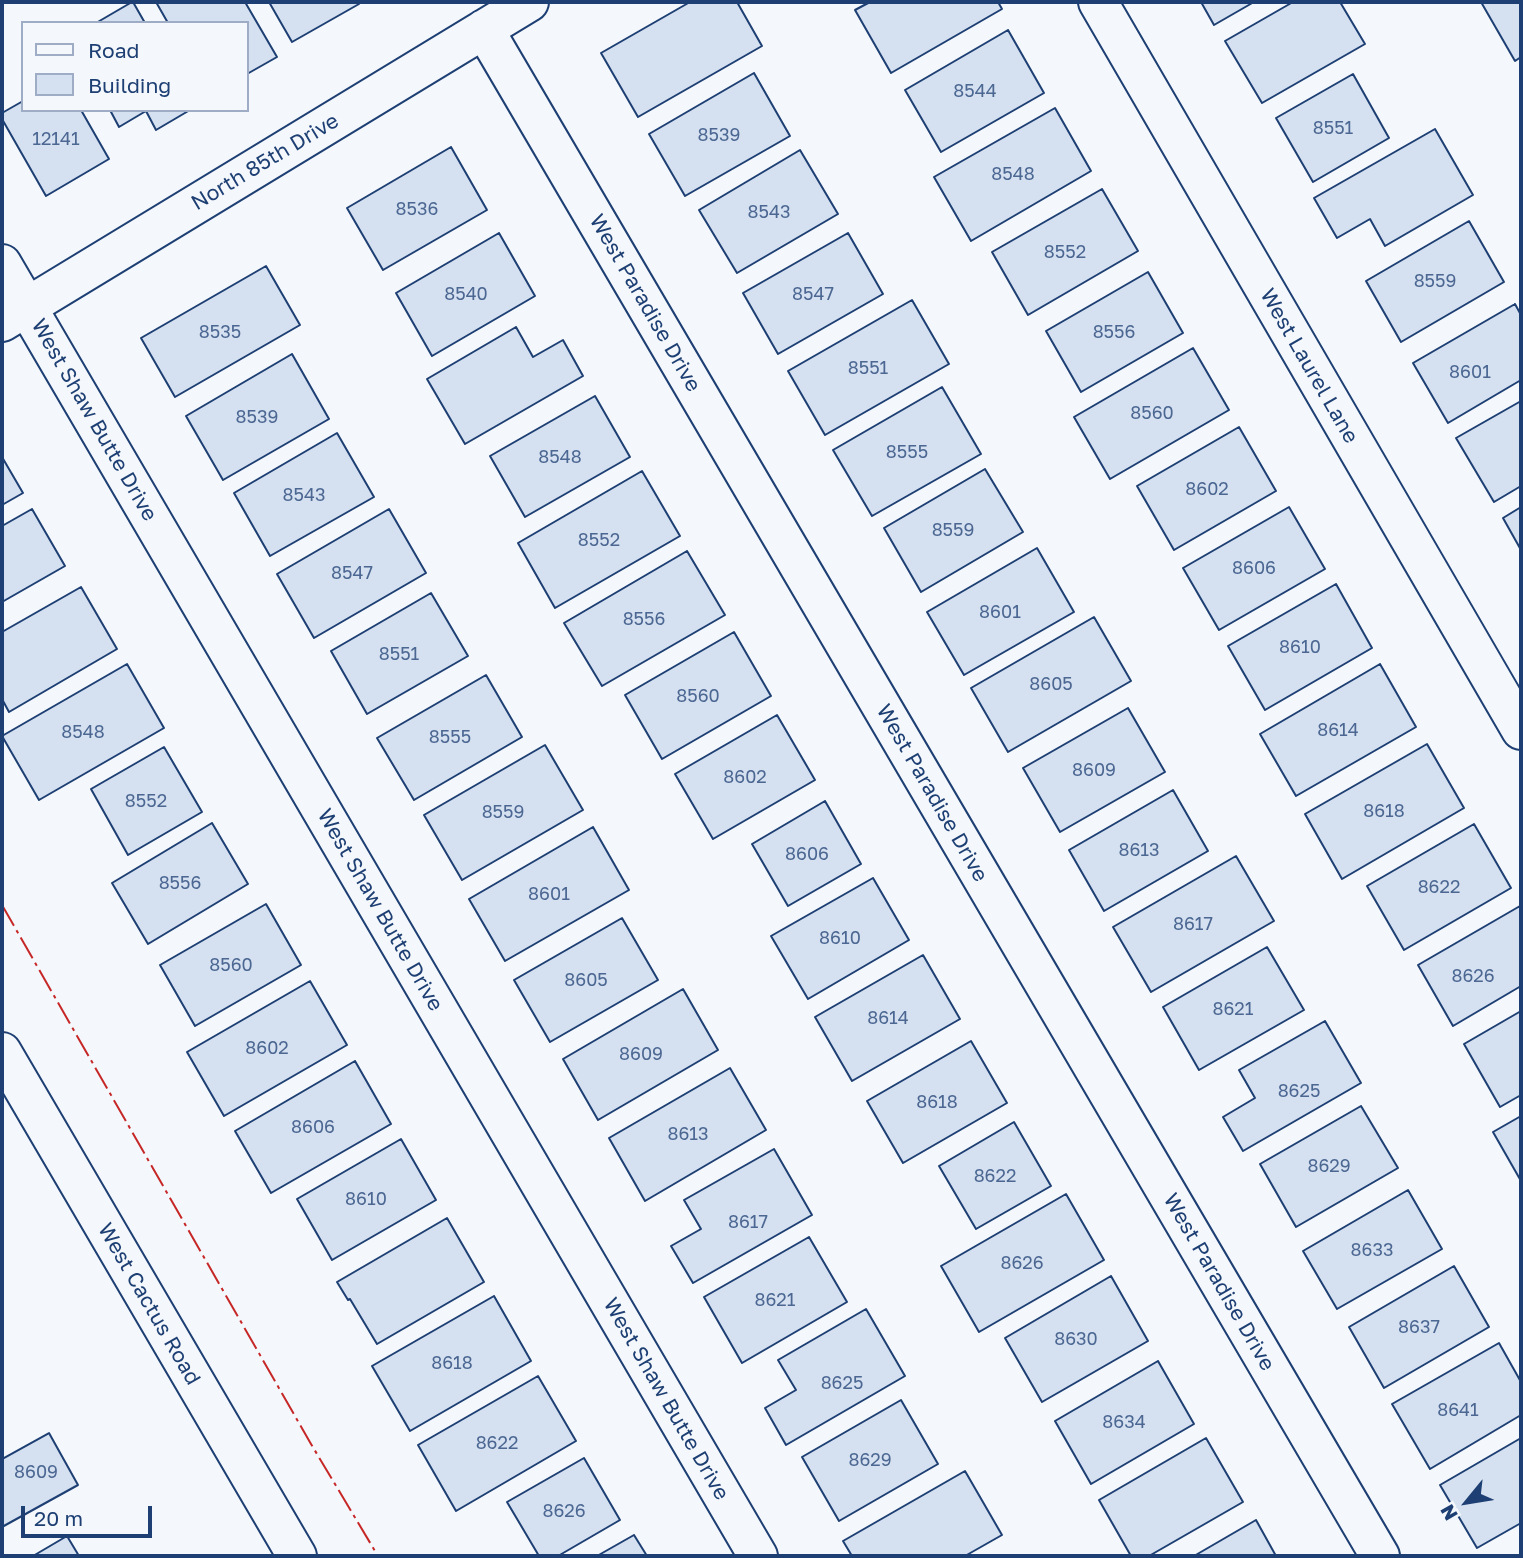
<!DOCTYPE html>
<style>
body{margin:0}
#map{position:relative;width:1523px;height:1558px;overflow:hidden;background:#f4f7fb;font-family:"Golos Text",sans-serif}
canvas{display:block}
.frame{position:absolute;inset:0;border:4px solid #1d3f73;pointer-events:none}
.legend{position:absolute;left:21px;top:21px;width:228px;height:91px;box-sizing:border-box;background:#f4f7fb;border:2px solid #9eadc5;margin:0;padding:9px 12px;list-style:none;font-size:21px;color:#1d3f73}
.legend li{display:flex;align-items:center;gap:14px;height:35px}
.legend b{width:35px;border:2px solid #9eadc5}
.north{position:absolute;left:1432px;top:1467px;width:70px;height:70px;-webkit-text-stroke:5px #f4f7fb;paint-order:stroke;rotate:240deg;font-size:19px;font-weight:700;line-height:28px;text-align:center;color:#1d3f73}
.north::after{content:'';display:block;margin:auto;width:24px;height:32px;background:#1d3f73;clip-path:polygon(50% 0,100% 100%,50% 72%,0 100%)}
.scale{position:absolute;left:21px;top:1506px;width:131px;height:32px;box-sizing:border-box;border:4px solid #1d3f73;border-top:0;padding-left:9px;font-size:21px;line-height:24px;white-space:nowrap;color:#1d3f73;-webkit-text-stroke:5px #f4f7fb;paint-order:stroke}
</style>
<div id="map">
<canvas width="1523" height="1558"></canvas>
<div class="frame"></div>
<ul class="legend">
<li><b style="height:9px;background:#f4f7fb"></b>Road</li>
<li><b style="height:19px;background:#d5e0f0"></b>Building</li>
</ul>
<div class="north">N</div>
<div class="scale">20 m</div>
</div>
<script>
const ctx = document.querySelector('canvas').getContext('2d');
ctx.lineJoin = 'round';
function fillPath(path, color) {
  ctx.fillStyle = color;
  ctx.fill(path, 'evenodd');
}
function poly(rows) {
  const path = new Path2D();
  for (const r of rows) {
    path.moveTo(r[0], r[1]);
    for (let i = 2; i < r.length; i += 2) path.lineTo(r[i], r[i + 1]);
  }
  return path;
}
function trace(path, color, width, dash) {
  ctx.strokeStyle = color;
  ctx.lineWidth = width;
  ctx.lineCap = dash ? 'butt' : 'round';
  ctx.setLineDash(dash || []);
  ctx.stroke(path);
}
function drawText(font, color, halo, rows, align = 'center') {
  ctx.font = font + ' "Golos Text",sans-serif';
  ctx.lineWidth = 5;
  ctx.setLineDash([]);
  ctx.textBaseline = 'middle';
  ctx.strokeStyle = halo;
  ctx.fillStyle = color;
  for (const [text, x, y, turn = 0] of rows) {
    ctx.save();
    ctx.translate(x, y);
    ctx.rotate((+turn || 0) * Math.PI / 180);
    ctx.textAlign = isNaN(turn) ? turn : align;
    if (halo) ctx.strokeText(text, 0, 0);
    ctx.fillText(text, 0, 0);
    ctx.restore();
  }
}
const building = poly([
 [133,2,145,23,96,23,132,2,133,2],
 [156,2,245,2,277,57,247,74,247,23,168,23,156,2],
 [269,2,358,2,359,4,292,42,269,2],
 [690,2,737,2,762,46,638,117,601,53,690,2],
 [870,2,998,2,1002,9,891,73,855,10,870,2],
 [1201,2,1254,2,1214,25,1201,2],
 [1293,2,1340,2,1365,44,1262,103,1225,41,1293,2],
 [1481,2,1521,2,1521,57,1515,61,1481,2],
 [1008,30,1044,93,941,152,905,90,1008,30],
 [754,73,790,136,685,196,649,134,754,73],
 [1353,74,1389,138,1313,182,1276,118,1353,74],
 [23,101,23,110,81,110,109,159,46,196,2,119,2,113,23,101],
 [1055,108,1091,171,971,241,934,177,1055,108],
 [110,110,190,110,156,130,146,111,119,127,110,110],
 [1435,129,1473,195,1385,246,1370,219,1337,238,1314,198,1435,129],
 [451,147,487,210,383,270,347,208,451,147],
 [800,150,838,214,737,273,699,210,800,150],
 [1102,189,1138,251,1028,315,992,252,1102,189],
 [1469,221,1504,282,1401,342,1366,281,1469,221],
 [499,233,535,296,432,356,396,293,499,233],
 [848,233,883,294,778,354,743,293,848,233],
 [266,266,300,325,175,397,141,338,266,266],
 [1148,272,1183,333,1081,392,1046,331,1148,272],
 [912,300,949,364,825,435,788,371,912,300],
 [1515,304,1521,315,1521,380,1448,423,1413,363,1515,304],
 [516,327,533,357,563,340,583,376,465,444,427,379,516,327],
 [1193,348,1229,410,1110,479,1074,417,1193,348],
 [292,354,329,419,223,480,186,416,292,354],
 [942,387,981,454,872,516,833,450,942,387],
 [595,396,630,457,525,517,490,456,595,396],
 [1521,401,1521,486,1494,502,1456,438,1521,401],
 [1239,427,1276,491,1174,550,1137,486,1239,427],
 [337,433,374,497,270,556,234,493,337,433],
 [2,457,23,493,2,505,2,457],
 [985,469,1023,532,921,592,884,528,985,469],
 [642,471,680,536,555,608,518,543,642,471],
 [1289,507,1325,569,1219,630,1183,568,1289,507],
 [1521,507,1521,550,1503,518,1521,507],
 [32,509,65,566,2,602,2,526,32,509],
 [389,509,426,573,314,638,277,574,389,509],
 [1037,548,1074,612,964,675,927,612,1037,548],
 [687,551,725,615,602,686,564,623,687,551],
 [1336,584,1372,648,1265,710,1228,646,1336,584],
 [81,587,117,649,9,712,2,699,2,632,81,587],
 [431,593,468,656,367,714,331,651,431,593],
 [1094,617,1131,681,1008,752,971,688,1094,617],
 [734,632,771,696,662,759,625,695,734,632],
 [127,664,164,728,39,800,2,736,127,664],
 [1380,664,1416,727,1296,796,1260,734,1380,664],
 [486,675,522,737,414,800,377,738,486,675],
 [1128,708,1165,772,1060,832,1023,768,1128,708],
 [777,715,815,780,713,839,675,774,777,715],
 [1427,744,1464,808,1342,879,1305,814,1427,744],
 [545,745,583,810,462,880,424,815,545,745],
 [164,747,202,812,128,855,91,789,164,747],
 [1173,790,1208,851,1104,911,1069,850,1173,790],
 [825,801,861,864,788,906,752,844,825,801],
 [212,823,248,884,148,944,112,883,212,823],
 [1474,824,1511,888,1404,950,1367,886,1474,824],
 [593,827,629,890,505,961,469,899,593,827],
 [1236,856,1274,921,1151,992,1113,927,1236,856],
 [873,878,909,940,808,999,771,936,873,878],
 [266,904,301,965,195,1026,160,965,266,904],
 [1520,906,1521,986,1453,1026,1418,965,1520,906],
 [622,918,658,980,550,1042,514,980,622,918],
 [1267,947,1304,1010,1199,1070,1163,1007,1267,947],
 [923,955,960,1019,852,1081,815,1017,923,955],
 [310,981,347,1045,224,1116,187,1052,310,981],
 [683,989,718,1050,598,1120,563,1059,683,989],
 [1521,1011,1521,1095,1500,1107,1464,1044,1521,1011],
 [1325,1021,1361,1083,1243,1151,1223,1117,1255,1098,1239,1070,1325,1021],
 [971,1041,1007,1103,903,1163,867,1101,971,1041],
 [355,1061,391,1124,271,1193,235,1131,355,1061],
 [730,1068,766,1130,645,1201,609,1138,730,1068],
 [1361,1106,1398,1168,1296,1227,1260,1164,1361,1106],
 [1521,1116,1521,1181,1493,1132,1521,1116],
 [1014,1122,1051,1186,976,1229,939,1166,1014,1122],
 [401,1139,436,1200,332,1260,297,1199,401,1139],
 [774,1149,812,1215,693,1283,671,1246,701,1229,684,1200,774,1149],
 [1408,1190,1442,1249,1337,1309,1303,1251,1408,1190],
 [1066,1194,1104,1260,979,1332,941,1266,1066,1194],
 [447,1218,484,1282,377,1344,350,1299,348,1300,337,1282,447,1218],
 [809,1237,847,1302,742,1363,704,1297,809,1237],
 [1454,1266,1489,1327,1384,1388,1349,1327,1454,1266],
 [1111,1276,1148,1341,1042,1402,1005,1338,1111,1276],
 [494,1296,531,1361,410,1431,372,1366,494,1296],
 [866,1309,905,1376,786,1445,765,1408,796,1390,778,1360,866,1309],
 [1499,1343,1521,1382,1521,1415,1430,1469,1392,1404,1499,1343],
 [1158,1361,1194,1424,1091,1484,1055,1421,1158,1361],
 [538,1376,576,1441,456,1511,418,1445,538,1376],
 [901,1400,938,1464,839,1521,802,1457,901,1400],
 [49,1433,78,1485,2,1527,2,1459,49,1433],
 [1206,1438,1243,1502,1149,1556,1131,1556,1099,1500,1206,1438],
 [1521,1438,1521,1523,1477,1548,1440,1485,1521,1438],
 [584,1458,620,1520,558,1556,539,1556,507,1502,584,1458],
 [965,1471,1002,1535,965,1556,852,1556,843,1541,965,1471],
 [1256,1520,1276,1556,1194,1556,1256,1520],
 [634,1535,647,1556,597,1556,634,1535],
 [67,1536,79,1556,33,1556,67,1536]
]);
fillPath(building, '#d5e0f0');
trace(building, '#1d3f73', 2);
const minor = poly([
 [1098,2,1521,730],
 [484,29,1380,1556],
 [2,264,758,1556],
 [2,322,529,2]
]);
const major = poly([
 [2,1052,297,1556]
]);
trace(minor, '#1d3f73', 42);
trace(major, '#1d3f73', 42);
trace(minor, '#f4f7fb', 38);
trace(major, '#f4f7fb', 38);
trace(poly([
 [2,905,311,1444,378,1556]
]), '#c62828', 2, [24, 5, 3.5, 5]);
drawText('18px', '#4b6792', null, [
 ["8544",975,91],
 ["8551",1333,128],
 ["8539",719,135],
 ["12141",56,139],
 ["8548",1013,174],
 ["8536",417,209],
 ["8543",769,212],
 ["8552",1065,252],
 ["8559",1435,281],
 ["8540",466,294],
 ["8547",813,294],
 ["8535",220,332],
 ["8556",1114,332],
 ["8551",868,368],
 ["8601",1470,372],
 ["8560",1152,413],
 ["8539",257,417],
 ["8555",907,452],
 ["8548",560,457],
 ["8602",1207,489],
 ["8543",304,495],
 ["8559",953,530],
 ["8552",599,540],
 ["8606",1254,568],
 ["8547",352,573],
 ["8601",1000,612],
 ["8556",644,619],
 ["8610",1300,647],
 ["8551",399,654],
 ["8605",1051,684],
 ["8560",698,696],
 ["8614",1338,730],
 ["8548",83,732],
 ["8555",450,737],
 ["8609",1094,770],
 ["8602",745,777],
 ["8552",146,801],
 ["8618",1384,811],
 ["8559",503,812],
 ["8613",1139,850],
 ["8606",807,854],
 ["8556",180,883],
 ["8622",1439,887],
 ["8601",549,894],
 ["8617",1193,924],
 ["8610",840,938],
 ["8560",231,965],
 ["8626",1473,976],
 ["8605",586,980],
 ["8621",1233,1009],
 ["8614",888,1018],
 ["8602",267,1048],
 ["8609",641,1054],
 ["8625",1299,1091],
 ["8618",937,1102],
 ["8606",313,1127],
 ["8613",688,1134],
 ["8629",1329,1166],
 ["8622",995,1176],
 ["8610",366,1199],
 ["8617",748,1222],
 ["8633",1372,1250],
 ["8626",1022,1263],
 ["8621",775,1300],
 ["8637",1419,1327],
 ["8630",1076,1339],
 ["8618",452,1363],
 ["8625",842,1383],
 ["8641",1458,1410],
 ["8634",1124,1422],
 ["8622",497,1443],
 ["8629",870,1460],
 ["8609",36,1472],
 ["8626",564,1511]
]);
drawText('21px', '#1d3f73', '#f4f7fb', [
 ["North 85th Drive",265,162,-31],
 ["West Paradise Drive",645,303,60],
 ["West Laurel Lane",1309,366,60],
 ["West Shaw Butte Drive",94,420,60],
 ["West Paradise Drive",932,793,60],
 ["West Shaw Butte Drive",380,910,60],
 ["West Paradise Drive",1219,1282,60],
 ["West Cactus Road",149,1304,60],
 ["West Shaw Butte Drive",666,1399,60]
]);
</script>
